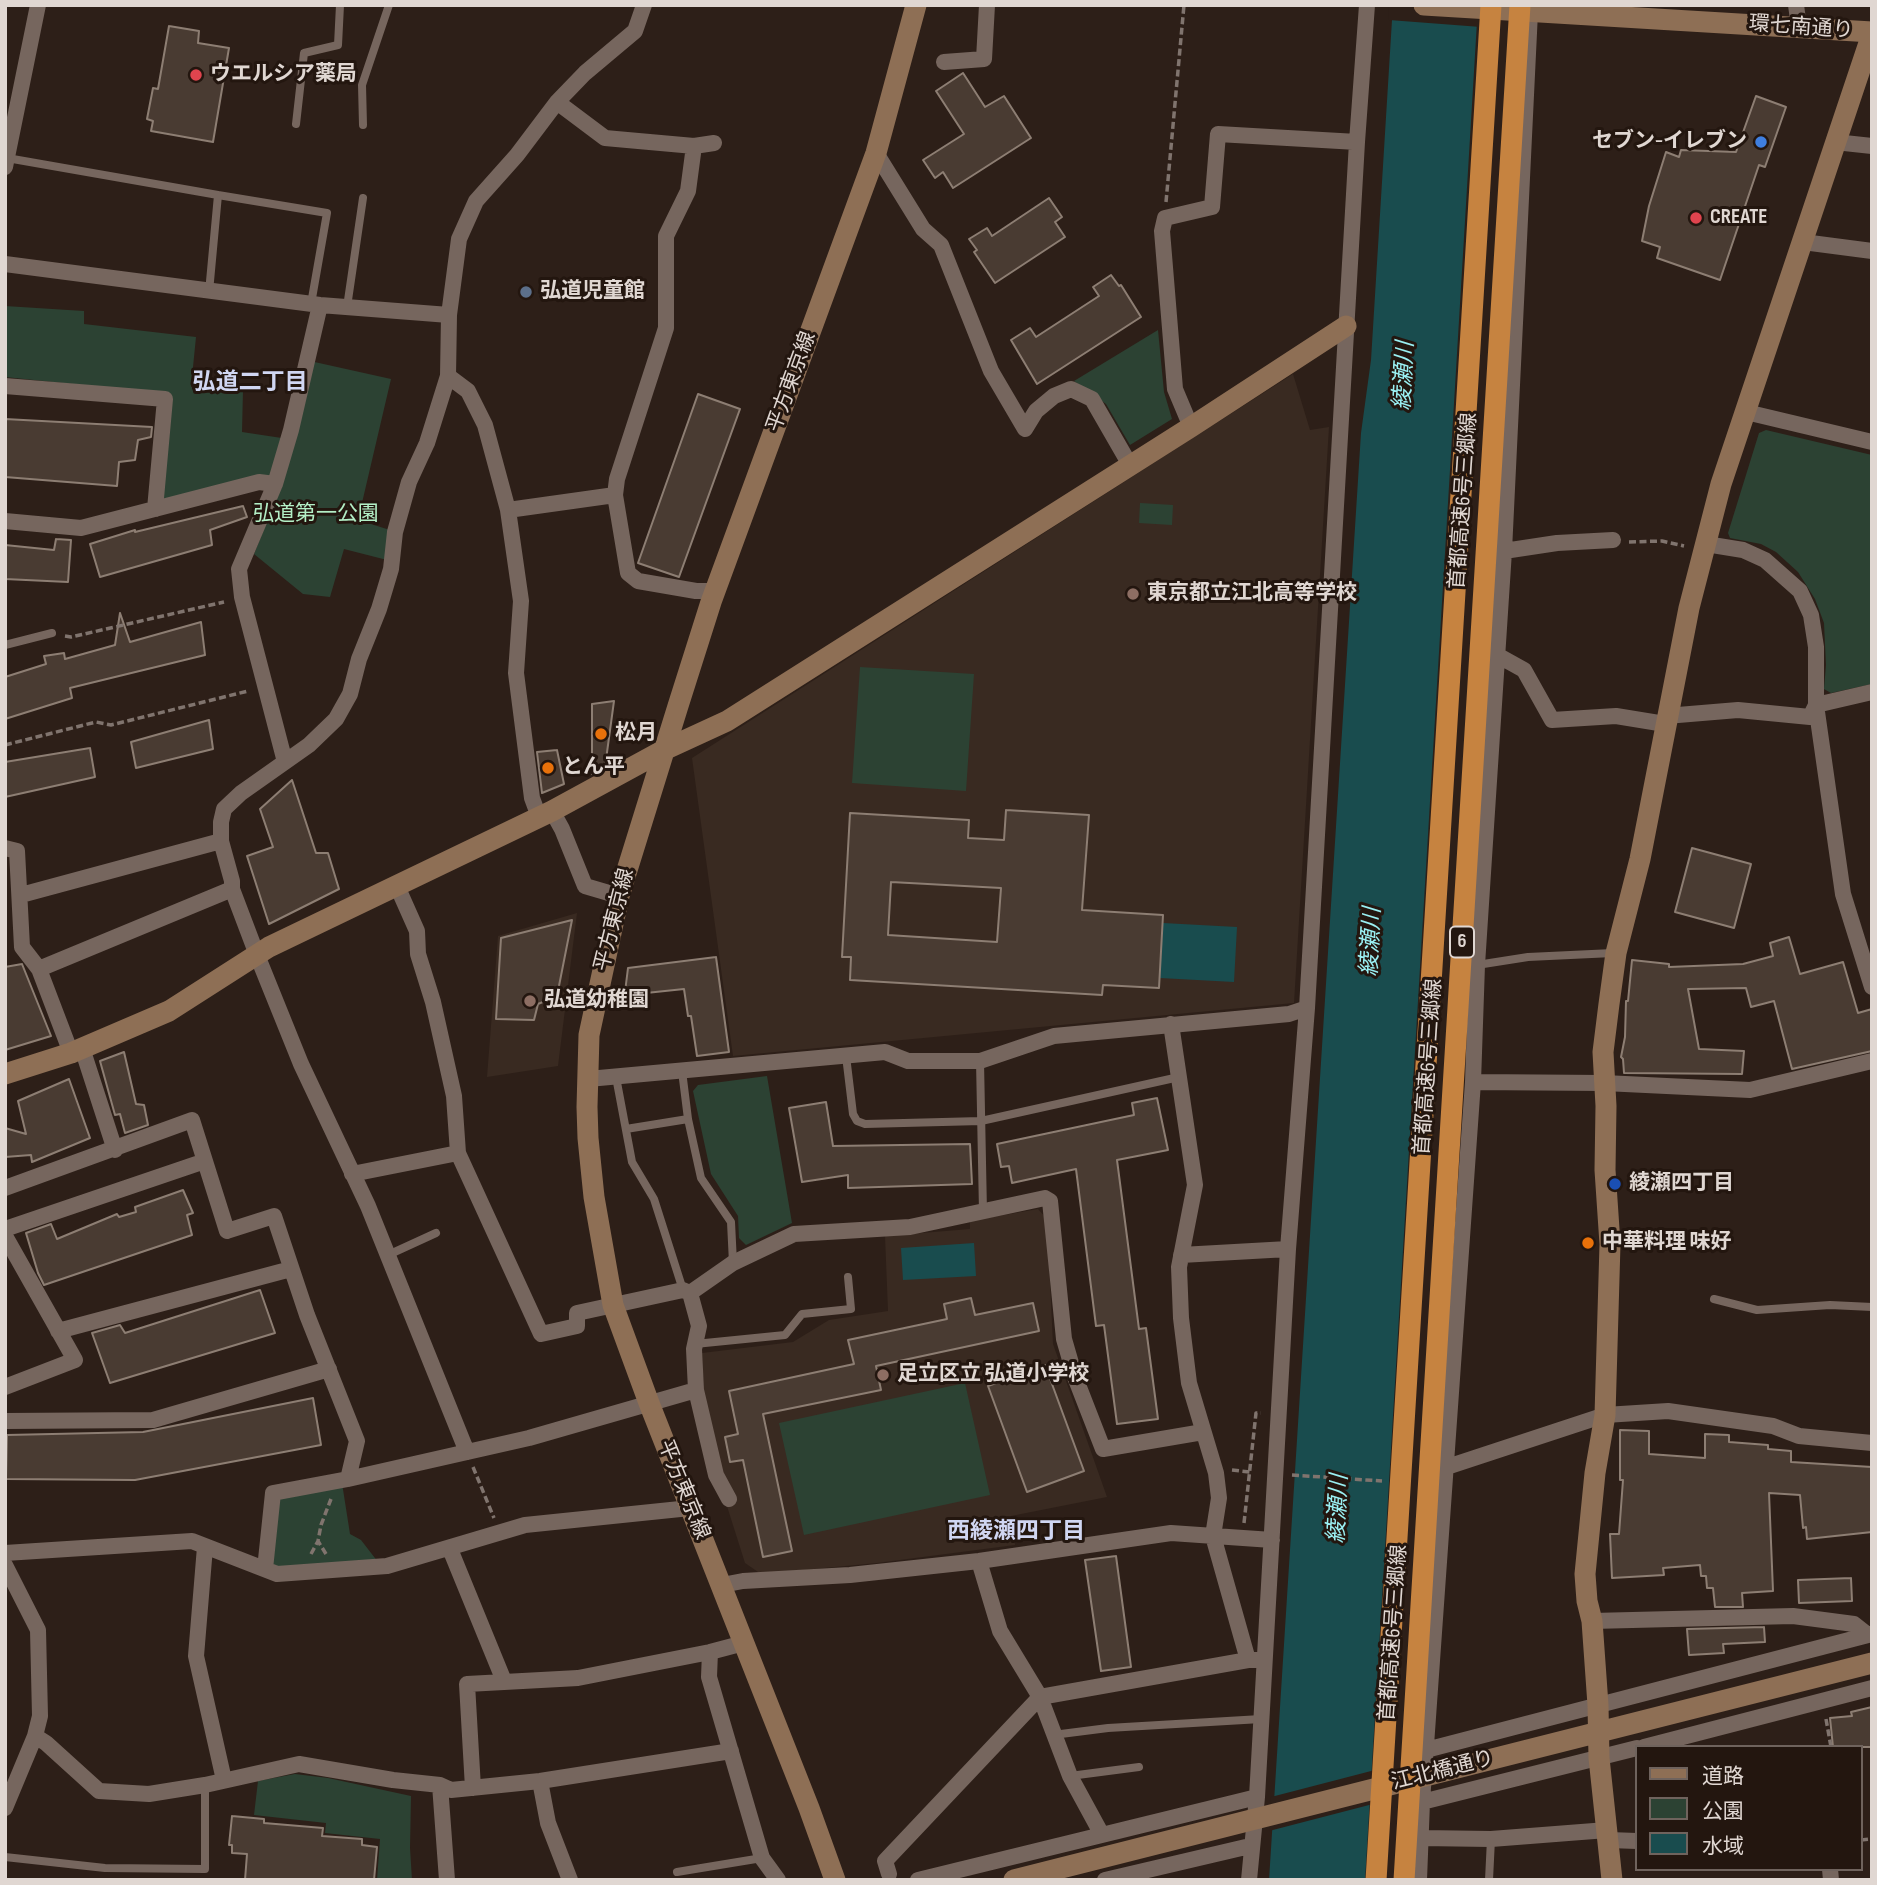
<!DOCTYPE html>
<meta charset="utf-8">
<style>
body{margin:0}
#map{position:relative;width:1877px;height:1885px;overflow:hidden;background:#2d1f18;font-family:"Sofia Sans Condensed","Noto Sans JP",sans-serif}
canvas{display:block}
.frame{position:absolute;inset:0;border:7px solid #e0d7d2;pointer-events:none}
.legend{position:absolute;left:1635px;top:1745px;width:228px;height:126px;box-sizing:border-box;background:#23160f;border:2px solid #6f635d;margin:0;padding:9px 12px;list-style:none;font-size:21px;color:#e0d7d2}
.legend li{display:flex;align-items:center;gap:14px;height:35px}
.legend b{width:35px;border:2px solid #6f635d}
</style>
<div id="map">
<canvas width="1877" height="1885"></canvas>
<div class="frame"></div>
<ul class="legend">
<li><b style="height:9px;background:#8e6f55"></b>道路</li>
<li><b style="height:19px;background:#2c4233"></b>公園</li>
<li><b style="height:19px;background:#194c4e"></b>水域</li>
</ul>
</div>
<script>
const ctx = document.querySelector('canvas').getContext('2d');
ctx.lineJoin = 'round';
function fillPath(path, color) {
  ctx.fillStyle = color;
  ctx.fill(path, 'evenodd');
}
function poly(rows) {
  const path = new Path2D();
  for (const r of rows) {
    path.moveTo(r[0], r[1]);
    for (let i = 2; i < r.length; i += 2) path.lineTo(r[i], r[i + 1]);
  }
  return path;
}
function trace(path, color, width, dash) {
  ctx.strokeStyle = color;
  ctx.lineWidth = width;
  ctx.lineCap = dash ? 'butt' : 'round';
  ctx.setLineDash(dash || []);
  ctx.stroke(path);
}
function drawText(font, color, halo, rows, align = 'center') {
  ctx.font = font + ' "Sofia Sans Condensed","Noto Sans JP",sans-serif';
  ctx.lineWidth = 6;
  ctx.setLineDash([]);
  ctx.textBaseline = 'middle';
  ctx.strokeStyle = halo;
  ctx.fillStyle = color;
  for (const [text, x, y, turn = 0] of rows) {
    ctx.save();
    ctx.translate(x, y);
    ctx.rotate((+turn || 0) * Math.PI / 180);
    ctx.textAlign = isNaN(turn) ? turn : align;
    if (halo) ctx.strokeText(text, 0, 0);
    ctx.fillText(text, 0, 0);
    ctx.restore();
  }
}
fillPath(poly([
 [1293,374,1310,430,1329,427,1294,1003,733,1056,692,758],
 [577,913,558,1066,487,1077,498,936],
 [1038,1209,1047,1219,1053,1344,1107,1497,1011,1516,1015,1545,877,1563,761,1574,745,1563,726,1503,704,1396,702,1353,793,1342,829,1320,888,1311,885,1236,970,1229,970,1221]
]), '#392a21');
fillPath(poly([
 [5,306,84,311,84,324,196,337,191,387,243,390,242,432,295,440,310,361,391,379,358,520,390,530,387,560,344,549,330,597,303,594,254,554,282,484,160,500,169,394,5,377],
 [1158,330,1164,392,1172,419,1130,445,1106,404,1074,381],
 [1766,430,1872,455,1872,684,1831,693,1824,689,1826,665,1824,623,1815,599,1798,572,1776,552,1761,544,1730,538,1728,533,1759,433],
 [1140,503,1173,505,1172,525,1139,523],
 [860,667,974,674,966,791,852,783],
 [767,1076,792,1223,746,1245,739,1238,738,1216,711,1174,693,1091,698,1085],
 [965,1383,990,1495,804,1535,779,1423],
 [342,1483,350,1534,361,1540,378,1562,267,1567,274,1495],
 [295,1774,328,1778,411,1796,410,1848,412,1880,377,1880,380,1839,325,1833,326,1823,254,1815,258,1781]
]), '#2c4233');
fillPath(poly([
 [1478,5,1365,1880,1269,1880,1361,433,1371,360,1392,20],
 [1163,923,1237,927,1234,982,1160,978],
 [974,1243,976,1276,903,1280,901,1248]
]), '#194c4e');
fillPath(poly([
 [1388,5,1482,5,1481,27,1389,20],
 [1375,1770,1373,1804,1269,1831,1271,1797]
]), '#2d1f18');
const building = poly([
 [169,26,199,31,198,43,229,48,213,142,151,131,153,121,147,119,153,88,158,89,169,26],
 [963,73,985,107,1004,96,1031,138,953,188,943,172,935,178,923,160,964,134,936,91,963,73],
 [1756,96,1786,107,1765,167,1759,165,1720,280,1657,258,1660,247,1642,241,1649,206,1666,152,1679,157,1681,150,1736,152,1756,96],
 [1049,198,1062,217,1055,222,1065,237,995,283,974,252,977,250,969,239,987,228,992,236,1049,198],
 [1111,275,1119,286,1121,285,1141,317,1037,384,1011,340,1030,328,1036,337,1099,296,1093,287,1111,275],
 [698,394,740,409,679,577,638,563,698,394],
 [5,419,152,427,151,437,138,440,135,460,119,462,117,486,5,477,5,419],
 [243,506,247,517,210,530,212,545,100,577,90,544,135,530,135,532,243,506],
 [56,539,71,540,68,582,5,579,5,545,54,550,56,539],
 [120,613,130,642,201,622,205,655,70,688,72,698,5,719,5,677,46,664,44,656,64,653,65,659,115,645,120,613],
 [614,701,605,767,592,774,592,704,614,701],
 [209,720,213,749,136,768,131,742,209,720],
 [90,748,95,777,5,797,5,762,90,748],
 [557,750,564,784,542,793,537,752,557,750],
 [292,780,316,853,328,853,339,889,269,924,247,856,273,847,260,809,292,780],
 [1006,810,1089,815,1082,910,1163,915,1159,988,1103,985,1102,995,850,980,851,957,842,957,850,813,969,820,968,838,1004,840,1006,810],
 [891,882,1001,888,997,942,888,935,891,882],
 [1692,848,1751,864,1734,928,1675,912,1692,848],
 [572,920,557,996,538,1004,534,1020,496,1019,501,938,572,920],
 [1789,937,1800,974,1843,962,1858,1013,1872,1009,1872,1051,1792,1069,1774,1001,1751,1007,1746,988,1688,989,1699,1049,1744,1051,1742,1074,1624,1073,1623,1059,1621,1057,1625,1037,1626,1001,1628,1001,1632,960,1669,964,1669,967,1743,964,1773,956,1770,943,1789,937],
 [716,957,729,1052,697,1056,691,1016,688,1016,684,989,646,993,647,998,624,1000,628,968,716,957],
 [22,964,51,1036,5,1050,5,967,22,964],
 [124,1052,136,1104,144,1105,148,1125,125,1133,120,1114,115,1115,100,1061,124,1052],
 [69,1079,90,1138,32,1162,31,1155,5,1157,5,1128,26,1134,18,1101,69,1079],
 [1157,1098,1168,1150,1117,1160,1139,1329,1146,1328,1158,1419,1117,1424,1104,1325,1096,1326,1076,1169,1012,1183,1009,1166,1001,1167,997,1144,1134,1115,1132,1103,1157,1098],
 [826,1102,833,1146,970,1144,972,1184,848,1188,848,1175,802,1182,789,1108,826,1102],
 [183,1190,193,1213,187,1215,192,1235,44,1285,38,1273,26,1233,51,1224,57,1239,117,1214,119,1217,136,1212,135,1207,183,1190],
 [260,1290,275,1333,110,1383,92,1333,120,1325,125,1333,260,1290],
 [971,1298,975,1315,1033,1303,1039,1331,876,1366,881,1390,763,1414,792,1551,763,1557,743,1460,730,1462,725,1437,738,1434,729,1391,854,1364,848,1340,947,1319,944,1304,971,1298],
 [1045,1365,1084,1471,1027,1492,988,1386,1045,1365],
 [313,1398,321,1445,135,1480,6,1479,7,1435,143,1432,313,1398],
 [1620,1430,1649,1431,1649,1454,1705,1458,1705,1434,1729,1435,1729,1442,1768,1445,1768,1449,1791,1451,1791,1462,1872,1467,1872,1532,1807,1539,1806,1527,1803,1528,1800,1495,1769,1493,1773,1591,1742,1593,1743,1607,1715,1607,1713,1588,1707,1588,1706,1576,1701,1576,1700,1565,1663,1568,1664,1575,1612,1578,1610,1534,1619,1534,1623,1480,1620,1480,1620,1430],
 [1116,1556,1131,1667,1101,1671,1085,1560,1116,1556],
 [1851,1578,1852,1601,1799,1603,1798,1580,1851,1578],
 [1764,1627,1765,1642,1723,1644,1724,1653,1689,1655,1687,1629,1764,1627],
 [1872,1707,1872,1747,1833,1747,1830,1718,1852,1716,1851,1712,1872,1707],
 [232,1816,264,1819,264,1823,323,1828,322,1836,362,1839,362,1845,377,1847,374,1880,245,1880,247,1854,232,1853,232,1845,229,1845,232,1816]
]);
fillPath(building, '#493b32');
trace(building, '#8d7e73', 2);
trace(poly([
 [1166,202,1184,5],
 [1629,542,1662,541,1684,546],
 [65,636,71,637,224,602],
 [5,745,96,722,111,725,248,691],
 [473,1467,494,1518],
 [1232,1470,1250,1472],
 [1292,1475,1382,1481],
 [1244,1523,1256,1413,1261,1413],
 [311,1554,318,1541],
 [326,1554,318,1541,321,1525,331,1499],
 [1826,1719,1831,1747],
 [1861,1840,1872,1839]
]), '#80746e', 3.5, [7, 3.5]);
trace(poly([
 [296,124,304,53,338,45,340,5],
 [363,125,362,85,389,5],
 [7,158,218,195],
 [209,292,218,195,327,213,311,304],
 [347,307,363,198],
 [5,645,52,633],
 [1477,965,1528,957,1613,953],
 [846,1056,853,1114,857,1121,865,1124,981,1121,1179,1077],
 [980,1061,983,1212],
 [682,1071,688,1119,701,1178,731,1222,733,1263],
 [616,1077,632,1162,654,1199,683,1290],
 [626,1129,688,1119],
 [388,1255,436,1233],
 [1714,1299,1757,1310,1830,1305,1872,1307],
 [695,1344,785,1335,802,1314,851,1309,848,1277],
 [1053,1735,1108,1728,1261,1719],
 [1070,1776,1139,1767],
 [5,1857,105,1868,205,1869,205,1785],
 [677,1872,762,1858],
 [1489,1880,1491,1839]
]), '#76665e', 8);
trace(poly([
 [1796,5,1799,27],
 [944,62,984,59,987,5],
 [557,102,605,138,694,146,688,191,666,236,666,328,617,479,615,495,628,573,638,581,696,591,715,591],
 [1835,142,1872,146],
 [694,146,714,143],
 [876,153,923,229,941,245,991,371,1025,429,1036,411,1054,396,1071,389,1092,399,1130,465],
 [5,167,38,5],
 [1803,242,1872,251],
 [5,264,320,305,449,315],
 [448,376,468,391,485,425,508,510,521,601,516,673,532,798,539,817],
 [5,386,165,399,155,509],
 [1746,412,1872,442],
 [1191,427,1175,389,1162,231,1165,218,1212,207,1218,134,1357,142],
 [508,510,615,495],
 [5,521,81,528,259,482,275,484],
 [1706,544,1743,550,1765,560,1800,591,1811,615,1816,647,1816,705,1843,894,1872,987],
 [1504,551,1557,543,1613,540],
 [1497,655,1524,670,1552,720,1616,716,1665,724],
 [1666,716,1738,710,1810,717,1816,705,1872,692],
 [285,762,242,597,239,569,275,484,291,430,320,305],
 [552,811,562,829,585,886,619,896],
 [5,848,17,851,22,947,39,969,71,1053],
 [397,886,417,931,418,954,433,1002,454,1096,458,1153,541,1334,577,1326,577,1313,683,1290,690,1293,699,1326,694,1349,696,1390,716,1475,729,1499],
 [21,895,221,841],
 [39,969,232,889],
 [1171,1024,1195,1185,1179,1267,1181,1318,1189,1383,1216,1473,1219,1498,1213,1536,1248,1660],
 [82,1048,115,1150],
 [588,1079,885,1052,908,1061,980,1061,1054,1036,1289,1014,1307,1008],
 [1473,1082,1604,1083,1750,1090,1872,1061],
 [352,1174,458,1153],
 [5,1188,192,1120,227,1231,274,1216,307,1315,357,1441,348,1479],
 [5,1229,205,1161],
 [5,1236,75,1360,5,1387],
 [1181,1255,1288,1249],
 [690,1293,733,1263,794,1234,910,1227,1045,1198,1050,1201,1064,1339,1075,1377,1103,1449,1203,1432],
 [58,1331,291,1269],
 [5,1421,153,1420,329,1369],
 [467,1452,368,1206,301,1064,257,955,232,889,232,881,221,841,221,822,224,809,241,793,309,745,336,719,350,694,359,659,379,609,391,569,395,532,409,482,427,443,448,376,449,315,459,239,476,201,517,155,557,102,585,73,635,31,644,5],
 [1447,1467,1605,1415,1668,1411,1773,1426,1799,1436,1872,1443],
 [205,1547,196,1656,224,1780],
 [450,1549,504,1681],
 [5,1553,192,1541,277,1574,387,1566,525,1525,690,1508],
 [979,1561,1000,1631,1040,1697,1070,1776,1101,1833],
 [5,1565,38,1630,40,1716,35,1736,5,1808],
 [265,1569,273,1493,348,1479,529,1438,696,1390],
 [722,1585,743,1581,850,1575,979,1561,1171,1533,1272,1540],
 [1592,1621,1793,1616,1854,1624,1868,1635],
 [710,1652,709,1677,762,1858,778,1880],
 [35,1736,46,1743,99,1791,149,1794,205,1785,299,1764,393,1780,440,1785,451,1790,540,1781,731,1751],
 [1644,1747,1872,1688],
 [1426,1750,1872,1634],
 [540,1781,548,1823,570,1880],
 [440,1785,447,1880],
 [473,1788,467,1684,578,1678,710,1652,744,1643],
 [1422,1802,1637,1748],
 [1421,1838,1491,1839,1607,1830],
 [1609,1840,1637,1841],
 [1830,1869,1831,1880],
 [889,1874,885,1861,1040,1697,1248,1660,1258,1660],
 [918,1880,1257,1797],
 [1105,1880,1250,1846],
 [1249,1880,1257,1797,1288,1249,1307,1008,1357,142,1367,5],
 [1419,1880,1422,1802,1473,1082,1477,965,1504,551,1530,12]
]), '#76665e', 16);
trace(poly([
 [1424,5,1872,32],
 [5,1074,71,1053,169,1011,269,947,552,811,664,750,727,721,1191,427,1346,326],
 [835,1880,809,1808,649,1403,613,1305,594,1197,588,1138,587,1107,589,1035,619,896,678,706,711,602,876,153,916,5],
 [1014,1880,1872,1663],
 [1612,1880,1599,1758,1598,1705,1592,1621,1587,1601,1585,1574,1595,1473,1605,1415,1610,1244,1605,1170,1606,1106,1603,1052,1609,1004,1616,953,1640,859,1689,608,1721,484,1872,34]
]), '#8e6f55', 21);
trace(poly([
 [1376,1880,1491,5],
 [1404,1880,1520,5]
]), '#c68340', 21);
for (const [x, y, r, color] of [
 [196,75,7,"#e0444e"],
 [1761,142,7,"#3f7fe0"],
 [1696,218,7,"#e0444e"],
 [526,292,7,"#5c6f8a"],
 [1133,594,7,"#8d6e63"],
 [601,734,7,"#e8710a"],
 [548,768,7,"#e8710a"],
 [530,1001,7,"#8d6e63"],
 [1615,1184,7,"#1a4fb4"],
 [1588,1243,7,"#e8710a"],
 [883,1375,7,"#8d6e63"]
]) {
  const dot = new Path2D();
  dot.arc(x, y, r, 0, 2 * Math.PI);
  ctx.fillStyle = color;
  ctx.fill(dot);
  trace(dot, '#23160f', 2.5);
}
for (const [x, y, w] of [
 [1462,942,24]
]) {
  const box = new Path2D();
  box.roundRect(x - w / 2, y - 15.5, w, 31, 5);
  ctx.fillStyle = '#23160f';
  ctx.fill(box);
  trace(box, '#e0d7d2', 2);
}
drawText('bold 19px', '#e0d7d2', null, [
 ["6",1462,942]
]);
drawText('21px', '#e0d7d2', '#23160f', [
 ["環七南通り",1801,28,4],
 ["平方東京線",792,382,-70],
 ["首都高速6号三郷線",1464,501,-86],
 ["平方東京線",615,920,-76],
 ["首都高速6号三郷線",1429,1067,-86],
 ["平方東京線",683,1490,68],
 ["首都高速6号三郷線",1394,1633,-86],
 ["江北橋通り",1443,1771,-14]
]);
drawText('bold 21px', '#e0d7d2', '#23160f', [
 ["ウエルシア薬局",210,75],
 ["セブン-イレブン",1747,142,"right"],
 ["CREATE",1710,218],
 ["弘道児童館",540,292],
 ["東京都立江北高等学校",1147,594],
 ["松月",615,734],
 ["とん平",562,768],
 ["弘道幼稚園",544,1001],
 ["綾瀬四丁目",1629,1184],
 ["中華料理 味好",1602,1243],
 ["足立区立 弘道小学校",897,1375]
], 'left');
drawText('21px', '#b3efc6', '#23160f', [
 ["弘道第一公園",316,515]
]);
drawText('italic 23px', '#9af0f3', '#23160f', [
 ["綾瀬川",1405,376,-87],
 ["綾瀬川",1372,942,-87],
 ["綾瀬川",1339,1509,-87]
]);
drawText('bold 23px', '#d0d6f2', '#23160f', [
 ["弘道二丁目",250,383],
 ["西綾瀬四丁目",1016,1532]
]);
</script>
